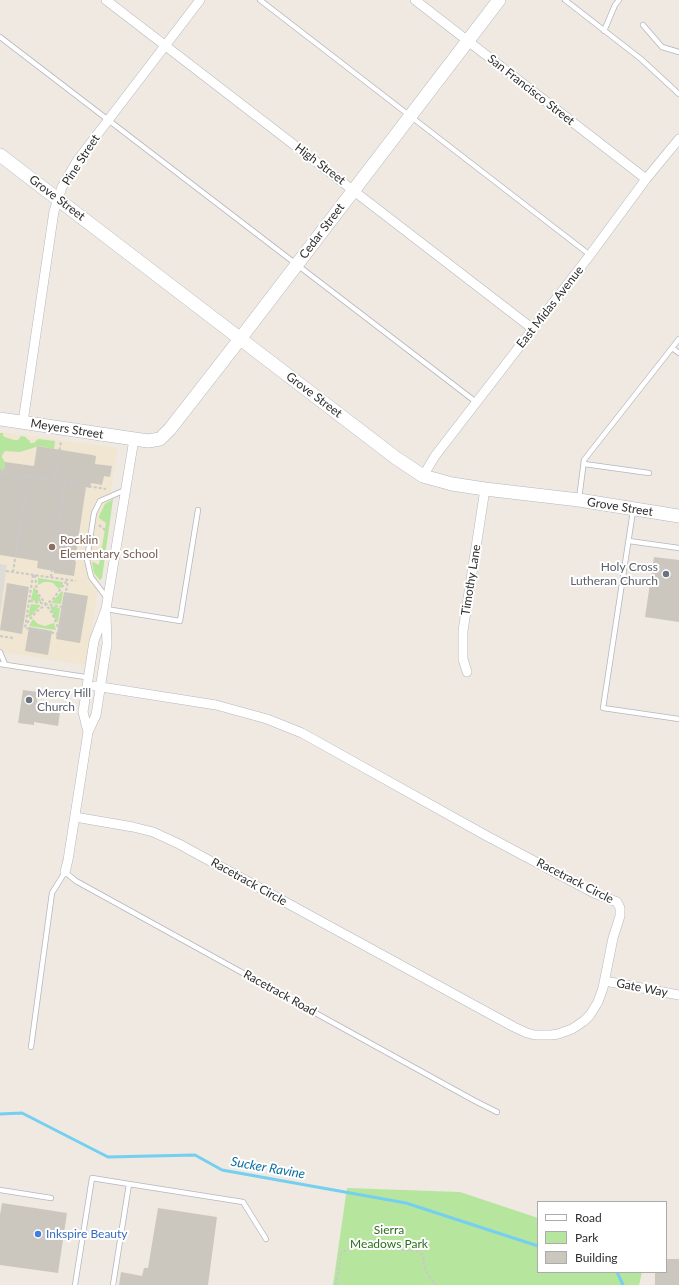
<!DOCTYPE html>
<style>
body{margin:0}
#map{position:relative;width:679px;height:1285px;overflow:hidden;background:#efe9e1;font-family:Lato,sans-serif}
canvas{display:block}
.legend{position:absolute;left:537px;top:1201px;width:130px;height:72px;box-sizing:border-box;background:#fff;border:1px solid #ababab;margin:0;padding:5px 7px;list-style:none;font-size:12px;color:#2e2e2e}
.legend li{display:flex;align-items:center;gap:8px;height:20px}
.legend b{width:20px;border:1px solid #ababab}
</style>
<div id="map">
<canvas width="679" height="1285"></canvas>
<ul class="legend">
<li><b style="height:5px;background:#fff"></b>Road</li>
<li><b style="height:11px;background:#b6e59e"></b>Park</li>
<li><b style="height:11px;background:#cbc7bf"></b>Building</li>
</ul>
</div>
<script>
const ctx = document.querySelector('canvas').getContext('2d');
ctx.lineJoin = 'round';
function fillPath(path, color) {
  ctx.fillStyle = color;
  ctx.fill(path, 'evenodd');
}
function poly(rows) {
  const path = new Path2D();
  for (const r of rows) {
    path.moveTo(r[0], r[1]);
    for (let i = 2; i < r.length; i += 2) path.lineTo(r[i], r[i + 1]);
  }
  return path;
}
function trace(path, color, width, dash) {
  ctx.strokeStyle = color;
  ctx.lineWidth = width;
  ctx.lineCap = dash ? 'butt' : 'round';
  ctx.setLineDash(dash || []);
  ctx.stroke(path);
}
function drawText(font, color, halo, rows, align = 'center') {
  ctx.font = font + ' Lato,sans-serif';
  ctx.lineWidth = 4;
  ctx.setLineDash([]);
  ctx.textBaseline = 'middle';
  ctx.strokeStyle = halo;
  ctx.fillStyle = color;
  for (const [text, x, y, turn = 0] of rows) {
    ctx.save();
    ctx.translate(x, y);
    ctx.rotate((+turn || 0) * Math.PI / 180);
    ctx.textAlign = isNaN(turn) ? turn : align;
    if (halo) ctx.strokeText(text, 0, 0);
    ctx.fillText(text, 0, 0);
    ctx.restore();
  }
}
fillPath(poly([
 [0,432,117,448,87,665,0,652]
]), '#f0e6d1');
fillPath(poly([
 [0,433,3,433,3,436,5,437,14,440,18,440,21,436,26,437,27,439,30,441,30,443,34,443,38,439,55,441,54,449,39,446,20,452,5,451,2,455,2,458,5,462,4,470,0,469],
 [113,499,102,578,100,580,94,573,92,562,93,562,99,565,106,523,99,518,99,516,105,504],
 [38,578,63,582,63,584,59,589,53,583,49,582,44,582,38,585],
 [34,586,41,601,41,602,31,600],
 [62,591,63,592,61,604,51,603],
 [31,604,41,605,29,618,28,616],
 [51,606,60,608,58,622,56,621,50,607],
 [33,619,38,624,45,626,54,623,56,630,29,626],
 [347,1188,460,1192,538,1218,538,1272,642,1272,639,1285,333,1285]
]), '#b6e59e');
fillPath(poly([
 [0,564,7,565,0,616]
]), '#dfdcd8');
trace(poly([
 [0,1114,22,1113,108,1157,195,1155,222,1170,406,1203,538,1246],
 [617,1272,623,1285]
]), '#75cff0', 3);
fillPath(poly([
 [37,446,92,455,96,456,95,464,112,466,110,477,104,476,102,485,91,483,90,488,86,487,75,561,76,562,74,576,54,573,54,571,37,568,38,561,0,555,0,469,4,470,5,462,34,466],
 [654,557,679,560,679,622,645,617],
 [7,583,29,587,22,634,0,630],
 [64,592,88,596,80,643,56,639],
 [29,627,52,631,48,655,25,651],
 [23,690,38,692,36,709,60,712,58,726,34,722,34,725,18,723],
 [2,1203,67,1213,58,1273,0,1265,0,1215],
 [158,1208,217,1217,208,1285,119,1285,121,1272,142,1276,144,1268,148,1268],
 [666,1259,679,1259,679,1285,655,1285,655,1272,666,1272]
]), '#cbc7bf');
const lane = poly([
 [260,0,590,255],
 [565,0,641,59,679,94],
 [643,25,662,47,679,52],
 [604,31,615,5,619,0],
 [0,37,476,402],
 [672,348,679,353],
 [584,464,649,473],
 [579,499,584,460,679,339],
 [633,511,603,708,679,719],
 [629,541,679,548],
 [107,598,91,577,88,564,87,559,94,513,100,501,125,490],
 [106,609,180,621,198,510],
 [0,652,5,664],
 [0,664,85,677,88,680],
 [31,1047,52,893,65,872,76,881,475,1101,497,1112],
 [129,1184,243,1202,266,1239],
 [0,1190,51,1198],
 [75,1285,92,1178,129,1184,113,1285]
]);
const street = poly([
 [106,0,533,329],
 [415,0,646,179],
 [23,422,54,211,62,187,77,161,200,0],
 [423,476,435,456,590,255,646,179,679,139],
 [467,672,463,659,463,631,485,489],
 [88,732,83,712,94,641,106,609,134,439],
 [75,817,133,827,153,832,179,844,514,1027,527,1033,535,1035,551,1035,558,1034,572,1029,584,1021,590,1015,598,1002,603,988,613,938,620,916,620,908,617,902,594,893,485,835,302,733,267,719,216,705,95,686],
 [65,872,68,860,88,732,96,715,107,644,106,614],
 [605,981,679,995]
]);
const secondary = poly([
 [0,155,396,458,423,476,452,484,485,489,579,500,679,516],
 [0,419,148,441,160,439,170,429,240,339,499,0]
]);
trace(lane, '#b4b7c1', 6);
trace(street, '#b4b7c1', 10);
trace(secondary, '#b4b7c1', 14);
trace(poly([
 [0,472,106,489],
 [55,480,61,441],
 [99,525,105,530],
 [6,571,76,581],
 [13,572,28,476],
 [33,575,25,628,59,634,63,607],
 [35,575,37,592,52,613,59,630],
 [51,577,65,482],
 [30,601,63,607,68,581],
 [27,623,36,612,53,599,68,579],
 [0,636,13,638],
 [336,1285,341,1253,353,1246,373,1244,391,1249,417,1251,423,1255,425,1270,436,1285]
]), '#c9c9c9', 2, [3, 2]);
trace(lane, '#fff', 4.5);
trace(street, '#fff', 9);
trace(secondary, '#fff', 13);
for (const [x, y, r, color] of [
 [52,547,4,"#8d6e63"],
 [666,574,4,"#6b7280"],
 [29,700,4,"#6b7280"],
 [38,1234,4,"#3f7fe0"]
]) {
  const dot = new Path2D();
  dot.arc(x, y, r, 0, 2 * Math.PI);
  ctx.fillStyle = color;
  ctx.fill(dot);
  trace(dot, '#fff', 1.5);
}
drawText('12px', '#2e2e2e', '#fff', [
 ["San Francisco Street",531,90,38],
 ["Pine Street",81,160,-57],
 ["High Street",320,164,37],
 ["Grove Street",57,198,37],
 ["Cedar Street",322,231,-53],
 ["East Midas Avenue",550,307,-52],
 ["Grove Street",314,395,37],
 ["Meyers Street",67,429,9],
 ["Grove Street",620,507,9],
 ["Timothy Lane",471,580,-81],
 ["Racetrack Circle",575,881,27],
 ["Racetrack Circle",249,882,29],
 ["Gate Way",642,988,11],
 ["Racetrack Road",280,993,29]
]);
drawText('12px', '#785e54', '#fff', [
 ["Rocklin",60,540],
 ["Elementary School",60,554]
], 'left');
drawText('12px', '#5b616d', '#fff', [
 ["Holy Cross",658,567],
 ["Lutheran Church",658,581],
 ["Mercy Hill",37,693,"left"],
 ["Church",37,707,"left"]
], 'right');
drawText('12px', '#2c6e1b', '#fff', [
 ["Sierra",389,1230],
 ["Meadows Park",389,1244]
]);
drawText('12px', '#366cbe', '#fff', [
 ["Inkspire Beauty",46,1234]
], 'left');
drawText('italic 13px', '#0d6fa3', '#fff', [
 ["Sucker Ravine",268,1168,10]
]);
</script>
